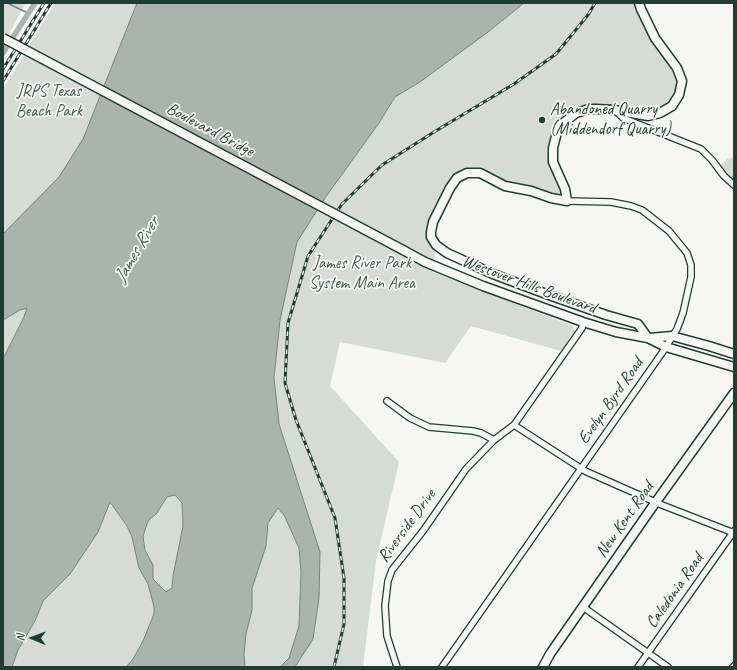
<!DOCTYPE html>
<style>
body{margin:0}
#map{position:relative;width:737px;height:670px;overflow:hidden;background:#f6f6f2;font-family:Caveat,sans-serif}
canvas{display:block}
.frame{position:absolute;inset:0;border:4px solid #1f3d34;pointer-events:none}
.north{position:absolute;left:12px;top:618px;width:40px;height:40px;-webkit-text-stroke:3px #f6f6f2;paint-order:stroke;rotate:271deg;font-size:11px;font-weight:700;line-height:16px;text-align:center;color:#1f3d34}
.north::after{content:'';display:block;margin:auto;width:14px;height:18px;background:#1f3d34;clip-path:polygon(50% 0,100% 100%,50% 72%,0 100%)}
</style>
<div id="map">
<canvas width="737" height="670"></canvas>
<div class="frame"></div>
<div class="north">N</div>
</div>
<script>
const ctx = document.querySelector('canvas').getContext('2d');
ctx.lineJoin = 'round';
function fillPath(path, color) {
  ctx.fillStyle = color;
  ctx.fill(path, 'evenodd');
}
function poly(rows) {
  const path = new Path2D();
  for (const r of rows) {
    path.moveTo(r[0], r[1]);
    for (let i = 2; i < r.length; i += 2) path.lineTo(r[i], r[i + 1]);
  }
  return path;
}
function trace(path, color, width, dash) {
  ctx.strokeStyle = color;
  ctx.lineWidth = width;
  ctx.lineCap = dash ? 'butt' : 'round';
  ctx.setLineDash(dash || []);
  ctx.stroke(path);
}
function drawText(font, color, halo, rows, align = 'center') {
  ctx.font = font + ' Caveat,sans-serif';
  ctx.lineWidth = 3.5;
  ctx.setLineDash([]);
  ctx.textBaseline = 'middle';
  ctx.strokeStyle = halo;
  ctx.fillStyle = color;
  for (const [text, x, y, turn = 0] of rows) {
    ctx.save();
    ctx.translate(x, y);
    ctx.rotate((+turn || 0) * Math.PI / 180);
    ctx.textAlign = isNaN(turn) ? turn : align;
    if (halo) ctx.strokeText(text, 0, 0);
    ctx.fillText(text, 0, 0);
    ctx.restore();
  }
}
fillPath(poly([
 [3,3,26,3,6,39,3,37],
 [55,3,137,3,83,139,59,177,3,234,3,89],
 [524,3,639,3,641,9,677,68,679,95,660,113,604,109,568,118,553,148,567,201,557,200,484,175,463,174,433,222,436,245,433,272,573,326,574,331,561,351,471,326,445,363,340,342,330,386,399,462,376,561,363,667,295,667,313,639,319,598,320,552,279,424,274,378,280,320,297,242,325,198,379,123,395,97,420,82,488,32],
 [734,157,734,184,718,168,727,159],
 [27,307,24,317,3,359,3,320,20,310],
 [175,495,182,503,183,526,173,576,172,588,166,592,153,579,153,565,145,549,143,536,148,521,157,513,167,497],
 [109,502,127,526,132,537,139,568,148,584,154,607,154,614,143,641,133,659,126,667,12,667,18,650,35,621,43,601,70,574,98,532],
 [278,508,284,515,299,548,301,572,299,626,289,658,280,667,245,667,244,654,246,633,252,610,252,588,266,546,268,523]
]), '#d6dbd6');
const water = poly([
 [137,3,524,3,488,32,420,82,395,97,379,123,325,198,297,242,280,320,274,378,279,424,320,552,319,598,313,639,295,667,280,667,289,658,299,626,301,572,299,548,284,515,278,508,268,523,266,546,252,588,252,610,246,634,244,654,245,667,126,667,133,659,143,641,154,614,154,607,148,584,139,568,132,537,127,526,110,502,98,532,70,574,43,601,35,621,18,650,12,667,3,667,3,359,24,317,27,308,20,310,3,320,3,234,59,177,83,139,137,3],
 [175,495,182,503,183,526,173,576,172,588,166,592,153,579,153,565,145,550,143,536,148,521,157,513,167,497,175,495]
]);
fillPath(water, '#aab3ae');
trace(water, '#72847d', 1);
trace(poly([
 [9,4,28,13]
]), '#72847d', 1.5);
trace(poly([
 [3,53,35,3]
]), '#aab3ae', 5.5);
const street = poly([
 [615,110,623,118,701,149,712,160,724,176,734,185],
 [387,401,410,418,429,427,473,431,481,433,494,440],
 [514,425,585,471,662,505,734,533],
 [583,607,668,667],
 [397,667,387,636,385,606,388,581,392,570,423,531,466,469,494,440,514,425,582,328,583,322],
 [442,667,662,353,677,329,683,313,691,277,691,265,687,253,669,231,642,210,631,206,611,202,567,201],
 [638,667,734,531],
 [733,667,734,666]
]);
const secondary = poly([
 [639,3,641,9,655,38,677,68,682,81,679,95,672,106,660,113,648,116,614,110,597,109,589,109,576,113,562,124,557,132,553,148,553,162,565,189,567,201,551,198,531,191,505,186,480,173,467,173,457,178,450,188,433,222,431,232,431,237,436,245,447,253,493,274,549,295,606,315,638,324,648,338],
 [543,667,550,654,653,506,734,393]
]);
const primary = poly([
 [403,250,425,262,483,286,583,322,616,332,648,338,666,347,734,367],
 [649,338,672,336,709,346,734,354]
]);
trace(street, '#1f3d34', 8);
trace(secondary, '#1f3d34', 11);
trace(primary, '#1f3d34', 11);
trace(street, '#f6f6f2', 5.5);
trace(secondary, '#f6f6f2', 8);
trace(primary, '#f6f6f2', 8);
const rail = poly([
 [3,69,44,3],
 [3,81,51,3],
 [334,667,344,624,344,578,335,518,296,420,285,383,288,323,308,256,342,204,382,165,434,132,514,84,556,54,588,15,595,3]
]);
trace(rail, '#1f3d34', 3);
trace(rail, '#f6f6f2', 1.5, [4.5]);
const primaryBridge = poly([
 [3,38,403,250]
]);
trace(primaryBridge, '#1f3d34', 11, []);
trace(primaryBridge, '#f6f6f2', 8);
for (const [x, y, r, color] of [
 [542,120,4,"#1f3d34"]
]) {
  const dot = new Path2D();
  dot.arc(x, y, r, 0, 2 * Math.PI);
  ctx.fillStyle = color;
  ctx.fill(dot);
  trace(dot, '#f6f6f2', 1.5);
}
drawText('17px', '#445d54', '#f6f6f2', [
 ["JRPS Texas",49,92],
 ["Beach Park",49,112],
 ["James River Park",362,264],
 ["System Main Area",362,284]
]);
drawText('17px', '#1f3d34', '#f6f6f2', [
 ["Abandoned Quarry",550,110],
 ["(Middendorf Quarry)",550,130]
], 'left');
drawText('17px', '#1f3d34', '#f6f6f2', [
 ["Boulevard Bridge",210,130,28],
 ["Westover Hills Boulevard",529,285,20],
 ["Evelyn Byrd Road",611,401,-55],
 ["New Kent Road",625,520,-55],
 ["Riverside Drive",407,526,-54],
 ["Caledonia Road",675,591,-55]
]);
drawText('italic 18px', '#425a52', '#f6f6f2', [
 ["James River",137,250,-60]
]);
</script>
